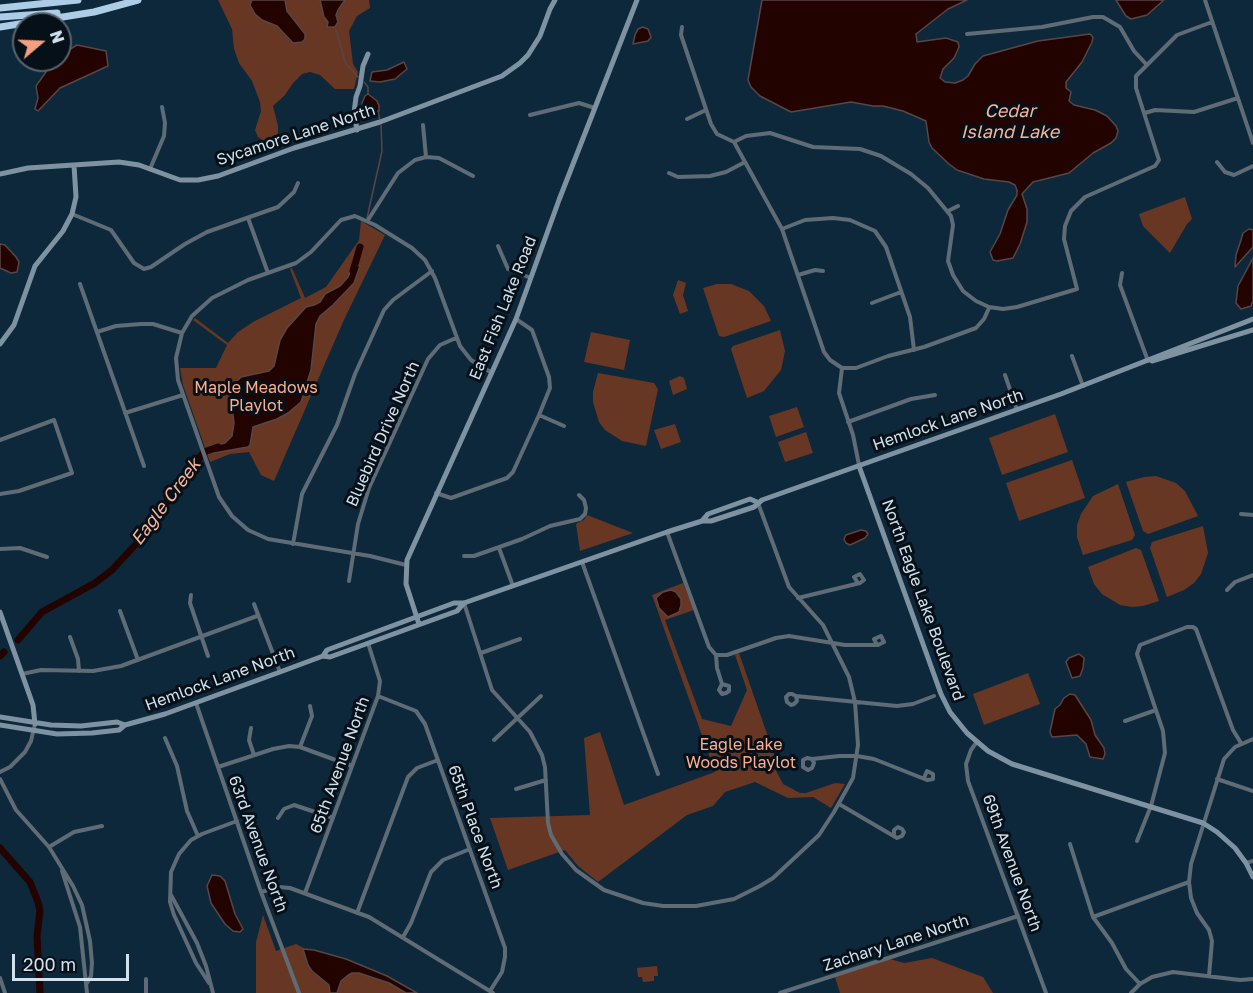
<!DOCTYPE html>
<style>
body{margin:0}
#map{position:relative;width:1253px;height:993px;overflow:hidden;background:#0e283b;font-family:"Golos Text",sans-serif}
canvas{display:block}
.north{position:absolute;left:12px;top:12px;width:60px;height:60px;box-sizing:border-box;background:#061018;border:2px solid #58646e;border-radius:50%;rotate:71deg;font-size:16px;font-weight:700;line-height:24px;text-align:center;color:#d2e1ee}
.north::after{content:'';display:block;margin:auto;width:21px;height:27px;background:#f2a080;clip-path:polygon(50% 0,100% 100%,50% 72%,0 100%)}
.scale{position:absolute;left:12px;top:954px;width:117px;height:27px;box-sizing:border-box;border:3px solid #d2e1ee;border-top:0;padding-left:8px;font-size:18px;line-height:21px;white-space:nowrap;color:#d2e1ee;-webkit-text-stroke:4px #061018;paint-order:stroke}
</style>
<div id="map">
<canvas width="1253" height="993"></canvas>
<div class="north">N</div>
<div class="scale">200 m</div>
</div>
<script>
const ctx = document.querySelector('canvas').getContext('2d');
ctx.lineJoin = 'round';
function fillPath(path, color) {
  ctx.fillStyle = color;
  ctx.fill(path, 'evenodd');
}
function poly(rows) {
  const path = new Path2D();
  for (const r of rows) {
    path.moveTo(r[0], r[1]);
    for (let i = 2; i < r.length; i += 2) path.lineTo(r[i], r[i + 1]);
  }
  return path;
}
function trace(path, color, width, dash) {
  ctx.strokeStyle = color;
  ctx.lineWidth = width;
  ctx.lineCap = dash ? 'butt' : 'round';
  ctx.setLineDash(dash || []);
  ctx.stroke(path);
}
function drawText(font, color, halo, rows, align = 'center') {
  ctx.font = font + ' "Golos Text",sans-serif';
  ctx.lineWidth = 6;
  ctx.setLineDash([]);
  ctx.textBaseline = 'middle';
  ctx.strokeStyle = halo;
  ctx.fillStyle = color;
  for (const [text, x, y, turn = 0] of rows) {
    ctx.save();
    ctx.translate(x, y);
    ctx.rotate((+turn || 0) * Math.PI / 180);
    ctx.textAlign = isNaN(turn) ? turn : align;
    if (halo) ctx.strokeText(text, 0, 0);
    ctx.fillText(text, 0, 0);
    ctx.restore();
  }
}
fillPath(poly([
 [218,0,252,0,250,5,255,14,262,20,277,26,290,41,305,34,287,11,285,0,320,0,324,17,328,22,338,22,336,15,345,0,369,0,370,8,357,16,349,31,353,64,358,72,354,89,335,89,320,75,310,72,302,74,293,83,285,95,273,106,278,126,278,134,275,138,265,142,258,137,255,130,261,111,260,102,252,81,239,63,234,49,232,29],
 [1185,197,1192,219,1187,224,1170,253,1143,226,1139,214],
 [361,221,385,235,343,322,274,481,261,475,249,452,230,454,210,462,183,385,180,368,216,368,227,345,193,320,195,318,228,343,238,332,253,322,301,298,290,269,292,268,305,298,326,287,359,240],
 [678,280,686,283,683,295,688,311,680,314,673,295],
 [717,284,731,284,749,291,764,306,771,321,724,337,719,336,703,288],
 [780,330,785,351,781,370,764,391,747,398,731,349,733,346],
 [591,332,630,340,624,370,584,362],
 [598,373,654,383,658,389,646,446,622,441,605,430,599,422,593,402,593,392],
 [680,376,684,378,687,389,673,395,669,381],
 [797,407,804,427,776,437,769,416],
 [1055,414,1068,452,1002,475,989,438],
 [675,424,681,442,661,449,654,430],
 [806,432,813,453,785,462,778,442],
 [1072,460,1085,498,1019,521,1006,483],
 [1156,476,1176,483,1185,491,1198,516,1148,534,1143,531,1126,482,1144,477],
 [1118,484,1135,535,1132,540,1083,555,1077,537,1077,525,1081,514,1093,496],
 [587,515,633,533,580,551,576,524,584,520],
 [1203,526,1208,553,1201,574,1194,583,1184,590,1167,597,1150,548,1152,542],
 [1136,548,1141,550,1159,601,1143,606,1132,607,1120,605,1102,594,1094,584,1088,567],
 [683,583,694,610,665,620,702,719,731,726,747,690,735,655,739,653,774,754,773,765,783,784,800,793,806,793,835,783,845,784,831,808,813,797,788,798,755,782,725,792,713,806,687,815,598,882,578,866,565,850,508,870,490,818,590,815,584,738,600,732,624,805,715,772,652,595],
 [1028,673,1040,704,984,725,973,694],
 [263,915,276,951,296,944,329,961,370,973,409,993,256,993,256,942],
 [932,958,983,977,993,993,840,993,835,977,890,959,904,963],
 [657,966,658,976,654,976,654,981,643,982,642,977,638,977,637,968]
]), '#673724');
const water = poly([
 [252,0,285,0,287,11,305,34,305,39,302,42,293,43,277,26,262,20,255,14,250,5,252,0],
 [320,0,345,0,338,10,336,15,338,22,335,27,327,27,328,22,324,17,320,0],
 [762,0,967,0,948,9,916,34,917,42,946,38,958,42,959,47,954,58,943,69,940,78,945,82,955,83,963,80,968,76,975,64,983,56,1038,41,1090,34,1093,37,1092,42,1082,62,1066,82,1066,88,1071,92,1069,101,1074,105,1095,110,1107,116,1116,126,1118,131,1116,138,1111,143,1093,153,1069,173,1033,182,1022,194,1027,209,1027,222,1020,244,1013,258,997,261,993,260,990,252,1000,234,1008,210,1017,195,1017,190,1015,185,1009,182,984,179,957,170,949,164,932,148,929,142,926,121,903,111,883,106,873,106,851,102,791,112,760,96,751,87,748,80,762,0],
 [1116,0,1164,0,1147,15,1131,19,1126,16,1116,0],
 [643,27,648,29,651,37,648,41,633,44,635,35,638,29,643,27],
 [77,45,106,51,108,66,60,88,38,111,35,109,38,98,36,86,46,72,50,60,60,60,60,53,67,51,77,45],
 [404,62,407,69,395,79,380,82,370,81,372,72,387,70,404,62],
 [368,94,377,101,379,106,379,111,368,114,363,113,362,103,365,96,368,94],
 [1249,229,1253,230,1253,247,1235,267,1236,255,1241,240,1243,233,1249,229],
 [0,244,5,245,16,257,19,262,17,272,11,273,0,268,0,244],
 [1253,258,1253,301,1251,306,1241,309,1236,303,1238,286,1253,258],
 [354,264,360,266,354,283,333,305,320,316,316,324,311,370,301,402,288,413,277,419,253,427,250,445,248,447,214,453,210,450,213,446,225,443,232,436,234,423,230,392,233,385,241,377,269,371,274,366,280,340,287,328,306,307,314,305,320,302,325,294,340,286,348,277,354,264],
 [861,530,866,531,868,534,865,538,850,545,846,543,844,539,846,535,861,530],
 [671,590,676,592,681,599,681,605,679,612,668,617,659,608,656,598,663,592,671,590],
 [1079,654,1084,658,1083,668,1080,676,1072,678,1066,662,1069,658,1079,654],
 [1070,694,1075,695,1091,720,1095,735,1104,748,1105,754,1103,759,1090,757,1086,744,1077,735,1052,737,1050,732,1055,709,1060,705,1064,698,1070,694],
 [212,875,220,876,225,881,235,914,243,929,240,932,233,931,225,924,211,903,207,886,212,875],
 [303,949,314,950,346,959,387,976,417,993,406,993,389,983,359,973,352,973,347,976,341,981,337,993,330,993,329,985,312,971,308,965,303,949]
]);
fillPath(water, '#230300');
trace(water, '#584647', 1.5);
trace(poly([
 [336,30,346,64,358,77],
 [364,82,368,87,368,94],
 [378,111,380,121],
 [367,218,382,151,381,125]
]), '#584647', 1.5);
trace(poly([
 [353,271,360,247],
 [18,640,42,612,95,583,112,570,148,531,176,488,204,452,218,447],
 [0,656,4,652],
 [0,848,30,882,38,902,40,911,37,936,40,993]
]), '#230300', 7);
trace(poly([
 [1205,0,1253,143],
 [682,27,681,35,711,124,717,134,734,142,782,229,824,352,830,360,842,368,856,368,888,356,924,347,976,328,984,319,989,308],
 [967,34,1042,27,1093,17,1103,17,1120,27,1134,51,1146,64],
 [1145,113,1155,110,1194,112,1238,98],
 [530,115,579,103,595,108],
 [687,119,706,110],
 [423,125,426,157],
 [734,142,746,136,770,133,813,147,860,149,881,156,911,174,928,188,951,216,953,225,948,261,953,275,963,291,976,301,989,307,1003,309,1017,307,1077,289,1064,239,1065,226,1071,211,1085,197,1155,166,1159,160,1136,88,1136,76,1177,35,1212,22],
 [1217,162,1225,172,1234,175,1253,166],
 [150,169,164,136,165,123,162,107],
 [669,173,678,177,710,176,726,172,745,162],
 [948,211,958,206],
 [72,214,111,230,134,263,144,269,151,267,185,244,207,232,278,207,294,192,298,183],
 [248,218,268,273],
 [368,220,398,173,415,160,426,157,439,158,473,176],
 [782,229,805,220,833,218,850,220,875,231,886,247,910,317,914,350],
 [498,246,508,269,531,278],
 [1122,273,1120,285,1148,361],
 [798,275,815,270,823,271],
 [80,284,144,466],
 [872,303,901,292],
 [97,332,116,326,141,324,153,324,182,333],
 [1072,356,1083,386],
 [842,368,839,393,853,435,859,465],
 [1005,375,1017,410],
 [125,413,183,395],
 [539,415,564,426],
 [848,422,911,399,935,395],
 [0,440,54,420,72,473,19,491,0,494],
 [436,493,451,498,507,478,513,472,539,415,550,388,549,377,532,330,516,319],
 [1241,514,1253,515],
 [667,532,709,647,716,655,717,668,722,684,729,686,729,691,726,693,722,694,719,690,722,684],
 [293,544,302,494,337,425,355,374,384,310,393,300,432,271],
 [499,548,513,586],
 [0,549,20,548,47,557],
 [464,556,474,556,522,539,550,526,580,519,585,514,586,508,584,500,579,495],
 [582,562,658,774],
 [406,565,370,556,268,539,248,530,232,516,219,497,178,380,176,358,182,333,192,316,212,298,248,280,296,263,311,252,341,220,355,216,375,225,412,248,425,260,435,278,460,346,471,360,492,373],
 [349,581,358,524,369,488,428,359,440,345,456,338],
 [1227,590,1235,582,1253,575],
 [191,595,190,603,208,656],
 [798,598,860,583,864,580,860,574,854,577,858,583],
 [464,603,492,690,530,732,542,755,545,767,548,823,551,835,562,854,576,870,604,890,643,903,663,906,696,906,734,899,760,886,773,878,819,835,834,812,853,778,858,745,855,702,849,677,823,625,789,587,758,503],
 [254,604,280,672],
 [120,611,138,660],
 [70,637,78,659,79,671],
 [481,653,520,639],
 [716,655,727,655,776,638,789,636,845,645,878,645,884,642,881,636,874,639,877,645],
 [22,674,41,670,93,671,121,666,257,616],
 [378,696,416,711,425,724,505,948,505,957,502,972,490,991],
 [796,696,792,694,789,694,786,697,787,702,791,705,794,704,797,701,796,696,897,706,913,704,934,696],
 [196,703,261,892,299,993],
 [1125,721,1156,710],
 [251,728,249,740,254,755],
 [165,738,177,766,187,811,198,836],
 [494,740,541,696],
 [976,743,971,750,966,764,968,781,1046,993],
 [300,747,312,716,310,706],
 [812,759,814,763,812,768,808,770,803,767,803,760,807,758,812,759,839,756,857,756,874,759,927,780,933,779,933,774,927,771,924,778],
 [218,767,273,749,289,746,300,747,352,766],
 [0,772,10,767,25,752,31,741,35,724],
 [0,779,16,810,49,847,73,886,82,905,90,941,92,963,91,976,87,983],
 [1217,779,1253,791],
 [516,789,546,780],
 [839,804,897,838,902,836,904,832,902,829,898,827,894,830,894,834],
 [278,818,284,809,294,805,333,818],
 [1137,841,1151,806,1165,753,1163,731,1137,654,1140,645,1187,627,1193,627,1196,629,1233,730,1241,743],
 [1070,844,1093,917,1112,943,1126,969,1140,984],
 [49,847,74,832,102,826],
 [1246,863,1253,861],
 [62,871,80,927,87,993],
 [261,892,279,887,290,888,369,917,493,993],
 [305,893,378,696,380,681,368,643],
 [171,895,197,943,206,966,213,993],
 [357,913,408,777,417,768,438,760],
 [1093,917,1189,882],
 [403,937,411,923,431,872,443,860,470,849],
 [1209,976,1212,941,1209,930,1197,913,1191,898,1189,882,1191,864,1224,759,1235,747,1253,739],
 [0,978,5,993],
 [209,983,196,963,174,915,170,902,171,872,179,854,191,840,202,834,237,821],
 [146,993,146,979],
 [780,993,1018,916],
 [1131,993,1140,984,1152,977,1173,972,1240,980,1253,979]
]), '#5f6b75', 4);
trace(poly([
 [357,130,354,113,356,97,360,86,363,66,368,54],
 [0,174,28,168,119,162,139,165,180,180,198,180,218,176,294,148,380,122,502,76,520,63,528,55,540,36,550,9,555,0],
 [0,344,14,325,35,266,63,231,72,214,76,197,74,165],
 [1152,361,1253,330],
 [859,466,941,694,950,712,967,733,988,751,1012,764,1203,823,1217,832,1235,848,1246,863,1253,877],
 [702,521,708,514,750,499,757,502],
 [0,612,33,705,35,724],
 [419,624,406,584,407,560,516,319,559,200,637,0],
 [323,656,330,657,457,611,464,603],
 [0,717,51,725,81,726,117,722,125,725],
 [0,725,57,734,92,733,119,730,125,725,165,714,280,672,323,656,327,650,454,603,464,603,667,532,702,521,711,521,754,507,762,500,1061,394,1253,319]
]), '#7e92a2', 5);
trace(poly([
 [0,8,78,0],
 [0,17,57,13],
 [0,27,94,12,138,0]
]), '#adcce5', 7);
drawText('16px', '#d2e1ee', '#061018', [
 ["Sycamore Lane North",296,135,-18],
 ["East Fish Lake Road",503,308,-68],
 ["Hemlock Lane North",948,420,-19],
 ["Bluebird Drive North",383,434,-66],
 ["North Eagle Lake Boulevard",923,600,70],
 ["Hemlock Lane North",220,679,-20],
 ["65th Avenue North",340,765,-70],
 ["65th Place North",475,827,70],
 ["63rd Avenue North",258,844,70],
 ["69th Avenue North",1012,863,70],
 ["Zachary Lane North",896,943,-18]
]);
drawText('16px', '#ffac8c', '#061018', [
 ["Maple Meadows",256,388],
 ["Playlot",256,406],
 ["Eagle Lake",741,745],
 ["Woods Playlot",741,763]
]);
drawText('italic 18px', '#f7b49a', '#061018', [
 ["Cedar",1010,111],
 ["Island Lake",1010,132],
 ["Eagle Creek",166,502,-53]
]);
</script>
